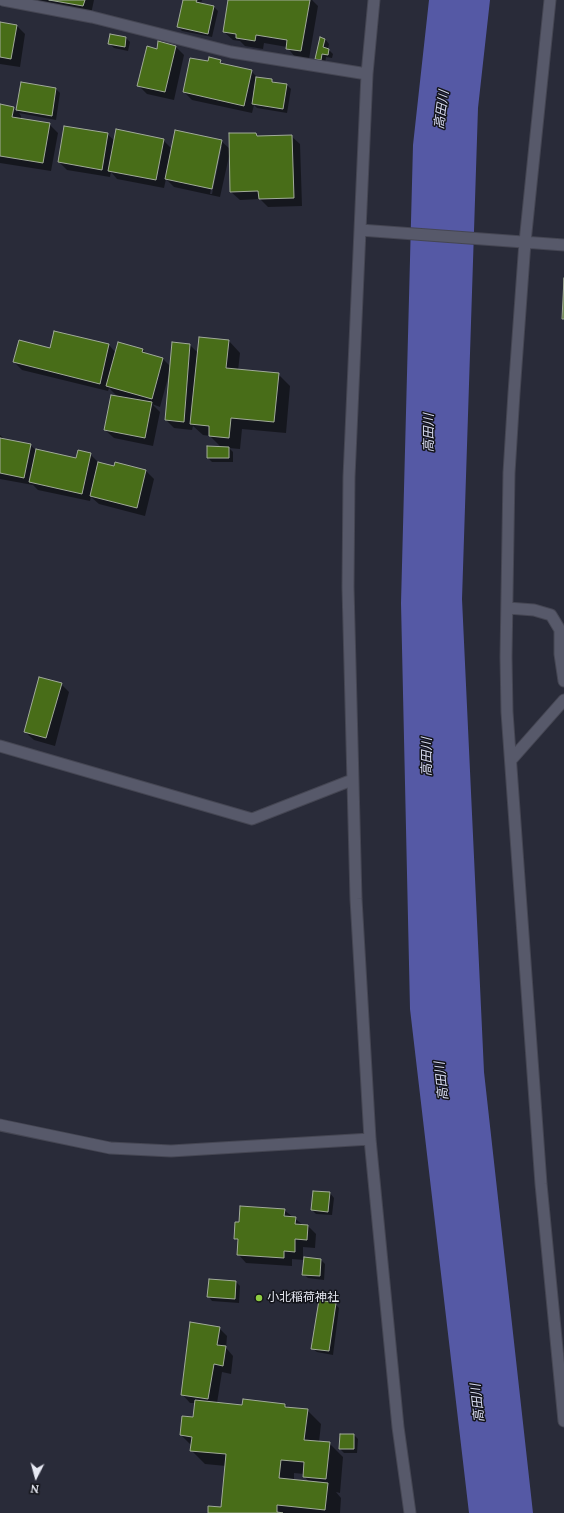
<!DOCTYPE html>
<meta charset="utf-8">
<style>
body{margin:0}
#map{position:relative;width:564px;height:1513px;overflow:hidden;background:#292b39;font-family:Lora,serif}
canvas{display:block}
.north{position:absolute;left:16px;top:1457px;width:40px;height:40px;-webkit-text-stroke:3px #13141a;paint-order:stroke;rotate:186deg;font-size:11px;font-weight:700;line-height:16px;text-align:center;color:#e7e9f3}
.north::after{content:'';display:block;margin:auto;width:14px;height:18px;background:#e7e9f3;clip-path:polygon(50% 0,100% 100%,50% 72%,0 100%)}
</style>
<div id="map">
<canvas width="564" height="1513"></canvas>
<div class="north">N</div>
</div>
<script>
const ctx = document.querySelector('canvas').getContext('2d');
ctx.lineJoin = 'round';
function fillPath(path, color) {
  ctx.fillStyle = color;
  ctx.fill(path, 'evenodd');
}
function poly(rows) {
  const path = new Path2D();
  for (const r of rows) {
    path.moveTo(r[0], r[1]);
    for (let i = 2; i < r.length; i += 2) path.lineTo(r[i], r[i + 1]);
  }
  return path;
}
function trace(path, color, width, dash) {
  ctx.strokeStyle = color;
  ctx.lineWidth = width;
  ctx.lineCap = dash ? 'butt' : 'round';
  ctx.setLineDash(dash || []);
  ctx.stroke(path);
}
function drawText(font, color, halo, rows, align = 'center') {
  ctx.font = font + ' Lora,"Noto Sans JP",serif';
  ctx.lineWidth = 3;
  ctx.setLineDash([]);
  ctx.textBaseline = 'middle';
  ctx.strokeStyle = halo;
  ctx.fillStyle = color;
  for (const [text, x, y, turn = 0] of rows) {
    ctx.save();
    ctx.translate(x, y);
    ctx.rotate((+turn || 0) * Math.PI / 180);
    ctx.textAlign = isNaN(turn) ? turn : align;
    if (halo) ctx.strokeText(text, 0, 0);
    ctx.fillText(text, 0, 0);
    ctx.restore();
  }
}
fillPath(poly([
 [429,0,490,0,478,108,462,599,484,1072,533,1513,469,1513,410,1009,401,603,413,145]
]), '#5559a5');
fillPath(poly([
 [17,0,94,0,91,14],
 [184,0,202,0,201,4,214,7,218,11,212,37,182,31,178,27],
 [229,0,312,0,318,6,309,59,295,57,287,47,264,43,263,49,245,46,240,41,233,40,224,32],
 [0,23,17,26,25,34,20,67,0,64],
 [111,35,126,38,130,42,128,51,114,48,109,43],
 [325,39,329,44,328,49,333,54,332,58,326,57,325,64,320,63,316,59],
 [176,47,184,55,174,100,147,94,138,85,158,50],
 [220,61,225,65,251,71,258,78,287,85,291,89,287,113,257,108,254,105,252,113,192,100,184,92,209,63],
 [22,83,56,89,60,93,56,120,19,113,21,116,21,120,49,124,58,133,51,171,0,163,0,105,13,108,17,112],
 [107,134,115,141,163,140,172,149,221,141,230,149,256,134,259,137,291,136,300,144,302,206,268,207,260,199,240,200,231,192,230,152,220,197,174,187,166,179,164,188,117,179,111,172,110,177,67,170,59,162],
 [220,146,222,146,212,194,210,194],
 [54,332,109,345,116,353,119,343,143,350,148,355,163,359,171,367,190,345,198,353,229,341,240,353,238,371,278,374,290,386,286,433,242,429,240,449,229,448,233,452,233,462,212,462,208,458,222,448,210,436,203,435,193,426,192,430,174,428,166,420,169,374,160,407,152,404,160,412,153,446,114,438,105,430,118,397,109,388,108,391,22,370,14,362,51,349],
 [0,435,5,440,30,445,36,450,77,459,90,454,99,463,115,467,146,471,154,479,145,516,99,504,91,497,90,501,38,490,33,485,0,479],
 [61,684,69,692,55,746,34,740,25,732],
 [330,1193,334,1198,332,1215,316,1214,312,1210],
 [284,1210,303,1225,308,1226,316,1234,315,1248,303,1247,303,1258,321,1260,325,1264,324,1280,308,1278,303,1274,304,1260,292,1259,292,1266,246,1263,238,1254,239,1242,235,1239],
 [236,1282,240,1286,239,1303,212,1301,208,1296],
 [335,1304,339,1308,333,1355,317,1352,312,1348],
 [219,1328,227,1336,226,1348,233,1356,231,1374,222,1372,217,1403,243,1406,285,1404,289,1408,307,1410,321,1424,319,1442,329,1443,343,1457,340,1493,336,1492,341,1498,340,1513,209,1513,222,1509,226,1466,205,1464,191,1450,192,1446,181,1435,194,1418,195,1403,190,1403,182,1394],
 [294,1473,304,1474,304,1476,309,1482,294,1480],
 [354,1435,358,1439,357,1453,344,1453,340,1449]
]), '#0007');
const building = poly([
 [49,0,85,0,83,6,49,0],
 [183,0,197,0,196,2,214,6,208,34,177,27,183,0],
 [228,0,310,0,301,51,286,49,287,40,256,35,255,41,236,38,236,34,223,32,228,0],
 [0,22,17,25,11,59,0,57,0,22],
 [110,34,126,37,125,47,108,44,110,34],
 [320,37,325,39,323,47,329,49,328,55,322,54,321,60,315,59,320,37],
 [158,41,176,46,165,92,137,86,147,46,157,49,158,41],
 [209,57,221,60,220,63,252,70,244,106,183,92,190,58,208,61,209,57],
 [256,77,272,79,272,82,287,84,283,109,252,104,256,77],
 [21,82,56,88,52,116,16,110,21,82],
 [0,104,14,107,12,117,50,123,43,163,0,156,0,104],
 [64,126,108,133,102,170,58,162,64,126],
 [116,129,164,139,156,180,108,171,116,129],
 [175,130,222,140,212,189,165,179,175,130],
 [229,133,256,133,257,136,292,135,294,198,259,199,258,191,230,192,229,133],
 [564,278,564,319,562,319,564,278],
 [54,331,109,344,100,384,13,362,19,340,50,348,54,331],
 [199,337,229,340,226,368,279,373,274,422,231,418,229,438,209,436,209,426,190,424,199,337],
 [118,342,143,349,142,352,163,358,152,399,106,386,118,342],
 [172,342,190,344,184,422,165,420,172,342],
 [111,395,152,402,145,438,104,430,111,395],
 [0,438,31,444,24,478,0,473,0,438],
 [207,446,229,447,229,458,207,458,207,446],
 [36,449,76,458,78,450,91,453,82,494,29,482,36,449],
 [98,462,114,466,115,462,146,470,137,508,90,496,98,462],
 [39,677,62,683,46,738,24,732,39,677],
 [313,1191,330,1192,328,1212,311,1210,313,1191],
 [240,1206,285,1209,284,1216,296,1217,295,1224,308,1225,307,1240,295,1239,295,1252,284,1251,284,1258,237,1255,238,1239,234,1239,235,1222,239,1222,240,1206],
 [304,1257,321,1259,320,1276,302,1275,304,1257],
 [209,1279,236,1281,235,1299,207,1297,209,1279],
 [319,1300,336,1303,329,1351,311,1349,319,1300],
 [190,1322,220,1327,217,1345,226,1346,223,1366,214,1364,208,1399,181,1395,190,1322],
 [243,1399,285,1404,285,1407,308,1409,304,1440,330,1442,326,1479,303,1477,304,1462,281,1460,279,1478,328,1483,325,1510,277,1505,277,1512,283,1513,208,1513,208,1506,221,1507,226,1454,190,1451,192,1437,180,1435,182,1416,193,1417,195,1400,242,1405,243,1399],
 [340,1434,354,1434,354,1449,339,1449,340,1434]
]);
fillPath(building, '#486d18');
trace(building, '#a1ab99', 1);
const minor = poly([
 [3,0,92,17,231,52,367,74],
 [374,0,367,74,360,230,349,477,348,587,356,899,370,1139,398,1427,410,1513],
 [550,0,525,242,514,393,509,473,506,657,507,712,541,1184,564,1421],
 [360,230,564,245],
 [508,608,534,610,551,615,560,630,560,654,564,681],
 [0,746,252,819,352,780],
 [511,760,564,700],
 [0,1125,110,1148,171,1151,370,1139]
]);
trace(minor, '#454653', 13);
trace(minor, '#57596a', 11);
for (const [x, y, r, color] of [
 [259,1298,4,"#8fcd42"]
]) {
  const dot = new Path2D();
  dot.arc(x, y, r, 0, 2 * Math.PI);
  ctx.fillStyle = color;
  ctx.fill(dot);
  trace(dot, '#13141a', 1.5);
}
drawText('12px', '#e7e9f3', '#13141a', [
 ["小北稲荷神社",267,1298]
], 'left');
drawText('italic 13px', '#d7daf0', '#13141a', [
 ["高田川",442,110,-82],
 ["高田川",429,433,-90],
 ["高田川",427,757,-90],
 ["高田川",442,1081,-96],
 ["高田川",478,1403,-96]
]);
</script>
